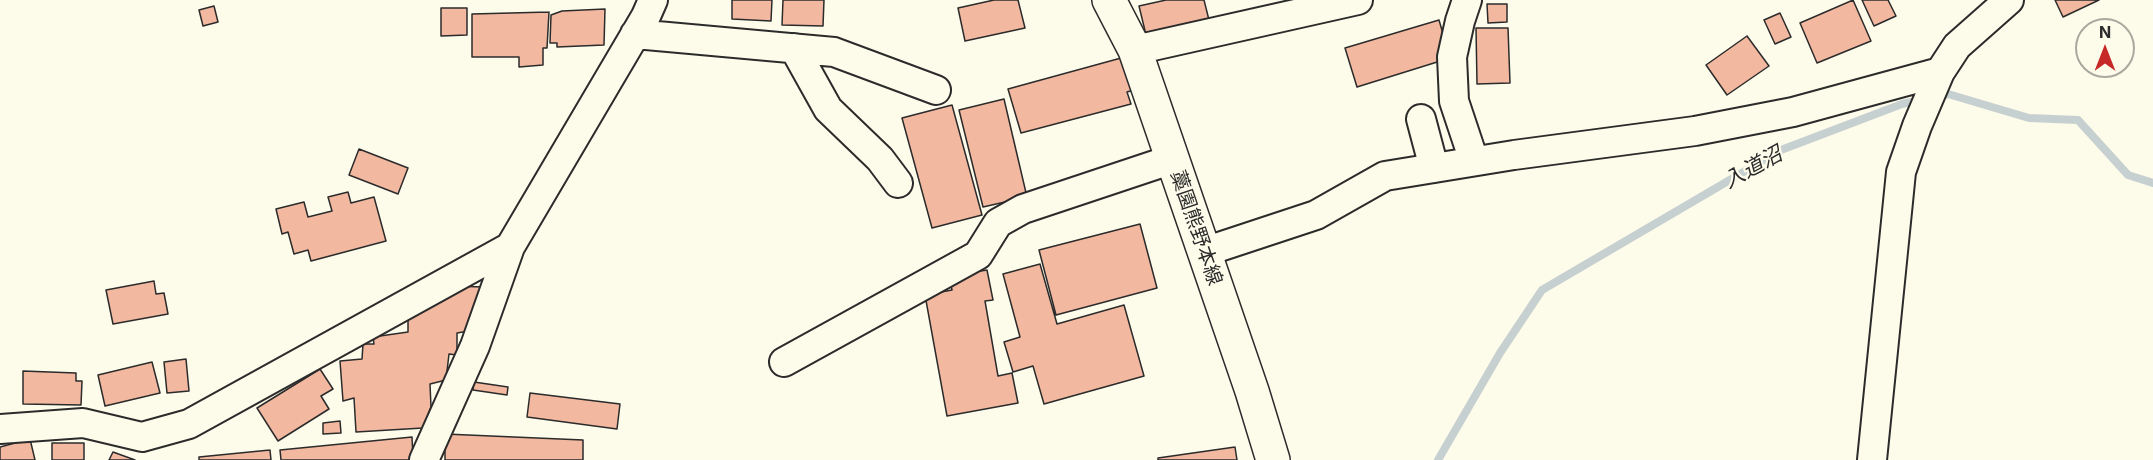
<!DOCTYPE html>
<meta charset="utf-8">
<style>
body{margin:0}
#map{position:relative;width:2153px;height:460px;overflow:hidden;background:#fdfbea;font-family:Inter,sans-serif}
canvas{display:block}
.north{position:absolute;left:2075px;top:18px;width:60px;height:60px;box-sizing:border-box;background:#fdfbea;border:2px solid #a9a89e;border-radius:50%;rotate:0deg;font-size:16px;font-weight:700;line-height:24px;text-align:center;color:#2b2b2b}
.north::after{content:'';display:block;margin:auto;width:21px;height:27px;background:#c62828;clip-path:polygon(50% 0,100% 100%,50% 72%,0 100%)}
</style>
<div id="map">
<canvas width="2153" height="460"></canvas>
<div class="north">N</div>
</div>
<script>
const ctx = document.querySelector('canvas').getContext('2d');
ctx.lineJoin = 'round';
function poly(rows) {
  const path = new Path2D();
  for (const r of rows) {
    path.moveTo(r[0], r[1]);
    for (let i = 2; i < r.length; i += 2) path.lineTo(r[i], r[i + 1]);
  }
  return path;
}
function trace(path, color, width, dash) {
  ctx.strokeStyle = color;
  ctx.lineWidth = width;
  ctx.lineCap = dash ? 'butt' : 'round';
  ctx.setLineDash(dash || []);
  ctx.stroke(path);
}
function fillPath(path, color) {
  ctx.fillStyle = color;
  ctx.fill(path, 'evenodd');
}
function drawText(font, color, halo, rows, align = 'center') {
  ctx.font = font + ' Inter,"Noto Sans JP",sans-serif';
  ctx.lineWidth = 4.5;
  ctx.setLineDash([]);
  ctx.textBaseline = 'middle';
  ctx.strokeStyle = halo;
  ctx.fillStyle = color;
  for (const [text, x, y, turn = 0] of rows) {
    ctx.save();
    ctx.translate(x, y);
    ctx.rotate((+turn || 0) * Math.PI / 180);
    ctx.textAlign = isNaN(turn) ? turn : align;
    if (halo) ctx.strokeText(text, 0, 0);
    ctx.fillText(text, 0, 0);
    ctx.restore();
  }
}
trace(poly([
 [1936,97,1948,94,2029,118,2078,120,2128,175,2153,183],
 [1438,460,1500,353,1542,290,1781,150,1902,104,1921,100]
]), '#c7d0d0', 8);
const building = poly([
 [732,0,772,0,771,21,732,19,732,0],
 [783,0,824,0,823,26,782,25,783,0],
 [994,0,1018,0,1025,28,965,41,958,8,994,0],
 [1166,0,1204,0,1210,24,1147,39,1139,6,1166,0],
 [1853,0,1871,41,1817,63,1800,23,1853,0],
 [1862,0,1888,0,1896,16,1874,26,1862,0],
 [2055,0,2099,0,2063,17,2055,0],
 [1487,4,1507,4,1507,22,1488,23,1487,4],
 [214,6,218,22,203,26,199,10,214,6],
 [441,8,467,8,467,35,441,36,441,8],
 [605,9,604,45,557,47,557,43,550,43,551,15,562,11,605,9],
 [549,12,547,48,543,48,543,65,519,67,519,57,472,57,472,14,549,12],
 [1780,13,1791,37,1775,44,1764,20,1780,13],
 [1439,20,1450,58,1357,87,1345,48,1439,20],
 [1476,28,1508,28,1510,83,1477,84,1476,28],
 [1747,36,1769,66,1727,95,1706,65,1747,36],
 [1132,55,1141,88,1127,92,1131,104,1021,133,1008,89,1132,55],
 [1004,99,1027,197,983,207,959,110,1004,99],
 [952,105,982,215,932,228,902,118,952,105],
 [359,149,408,168,398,194,349,175,359,149],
 [348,192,351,203,374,197,386,241,311,261,308,250,294,254,288,232,282,234,276,209,304,202,308,217,332,211,328,197,348,192],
 [1140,224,1157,288,1056,315,1039,250,1140,224],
 [1040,264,1057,324,1124,305,1144,376,1044,404,1033,366,1013,372,1004,342,1020,337,1003,274,1040,264],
 [987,270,993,300,985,301,998,376,1012,373,1018,403,947,416,925,295,952,290,949,276,987,270],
 [154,281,156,294,164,293,168,314,113,324,106,290,154,281],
 [452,286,484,287,469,331,457,333,457,355,449,354,446,380,430,384,431,407,423,428,356,432,354,398,343,401,340,361,362,359,363,344,374,344,373,337,408,332,408,319,452,286],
 [186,359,189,391,167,393,164,362,186,359],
 [152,362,160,393,105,406,98,375,152,362],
 [320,369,333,389,321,396,329,409,278,441,257,408,320,369],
 [23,371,76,373,76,381,82,381,81,405,23,404,23,371],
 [474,382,508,387,507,395,473,390,474,382],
 [530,393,620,404,617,429,527,417,530,393],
 [340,421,341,433,323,434,323,423,340,421],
 [445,434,583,440,583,460,445,460,445,434],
 [412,437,413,457,411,460,281,460,280,450,412,437],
 [30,439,35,460,0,460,0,447,30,439],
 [52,443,84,443,84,460,52,460,52,443],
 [1235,447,1237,460,1158,460,1158,458,1235,447],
 [270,450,271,460,199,460,199,457,270,450],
 [113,452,135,460,109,460,113,452]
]);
fillPath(building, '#f2b8a0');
trace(building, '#2b2b2b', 1.5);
const minor = poly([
 [1467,0,1460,21,1452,57,1454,101,1474,161],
 [635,34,834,52,936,90],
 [794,48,828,109,880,159,898,183],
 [1135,50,1358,0],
 [1421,119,1434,168],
 [1204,252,1316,215,1385,176,1514,155,1695,131,1793,112,1940,72],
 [784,362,978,255,998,223,1023,209,1173,159],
 [0,429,83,423,142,437,189,424,510,247],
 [424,460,475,346,510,247,646,16,653,0],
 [1872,460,1901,172,1917,126,1940,72,1957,46,2009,0]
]);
const major = poly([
 [1109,0,1135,50,1252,391,1273,460]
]);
trace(minor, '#2b2b2b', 32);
trace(major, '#2b2b2b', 36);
trace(minor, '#fdfbea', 28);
trace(major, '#fdfbea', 33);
drawText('20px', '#2b2b2b', '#fdfbea', [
 ["藁園熊野本線",1196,228,71]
]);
drawText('italic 21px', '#2b2b2b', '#fdfbea', [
 ["入道沼",1753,168,-29]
]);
</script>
